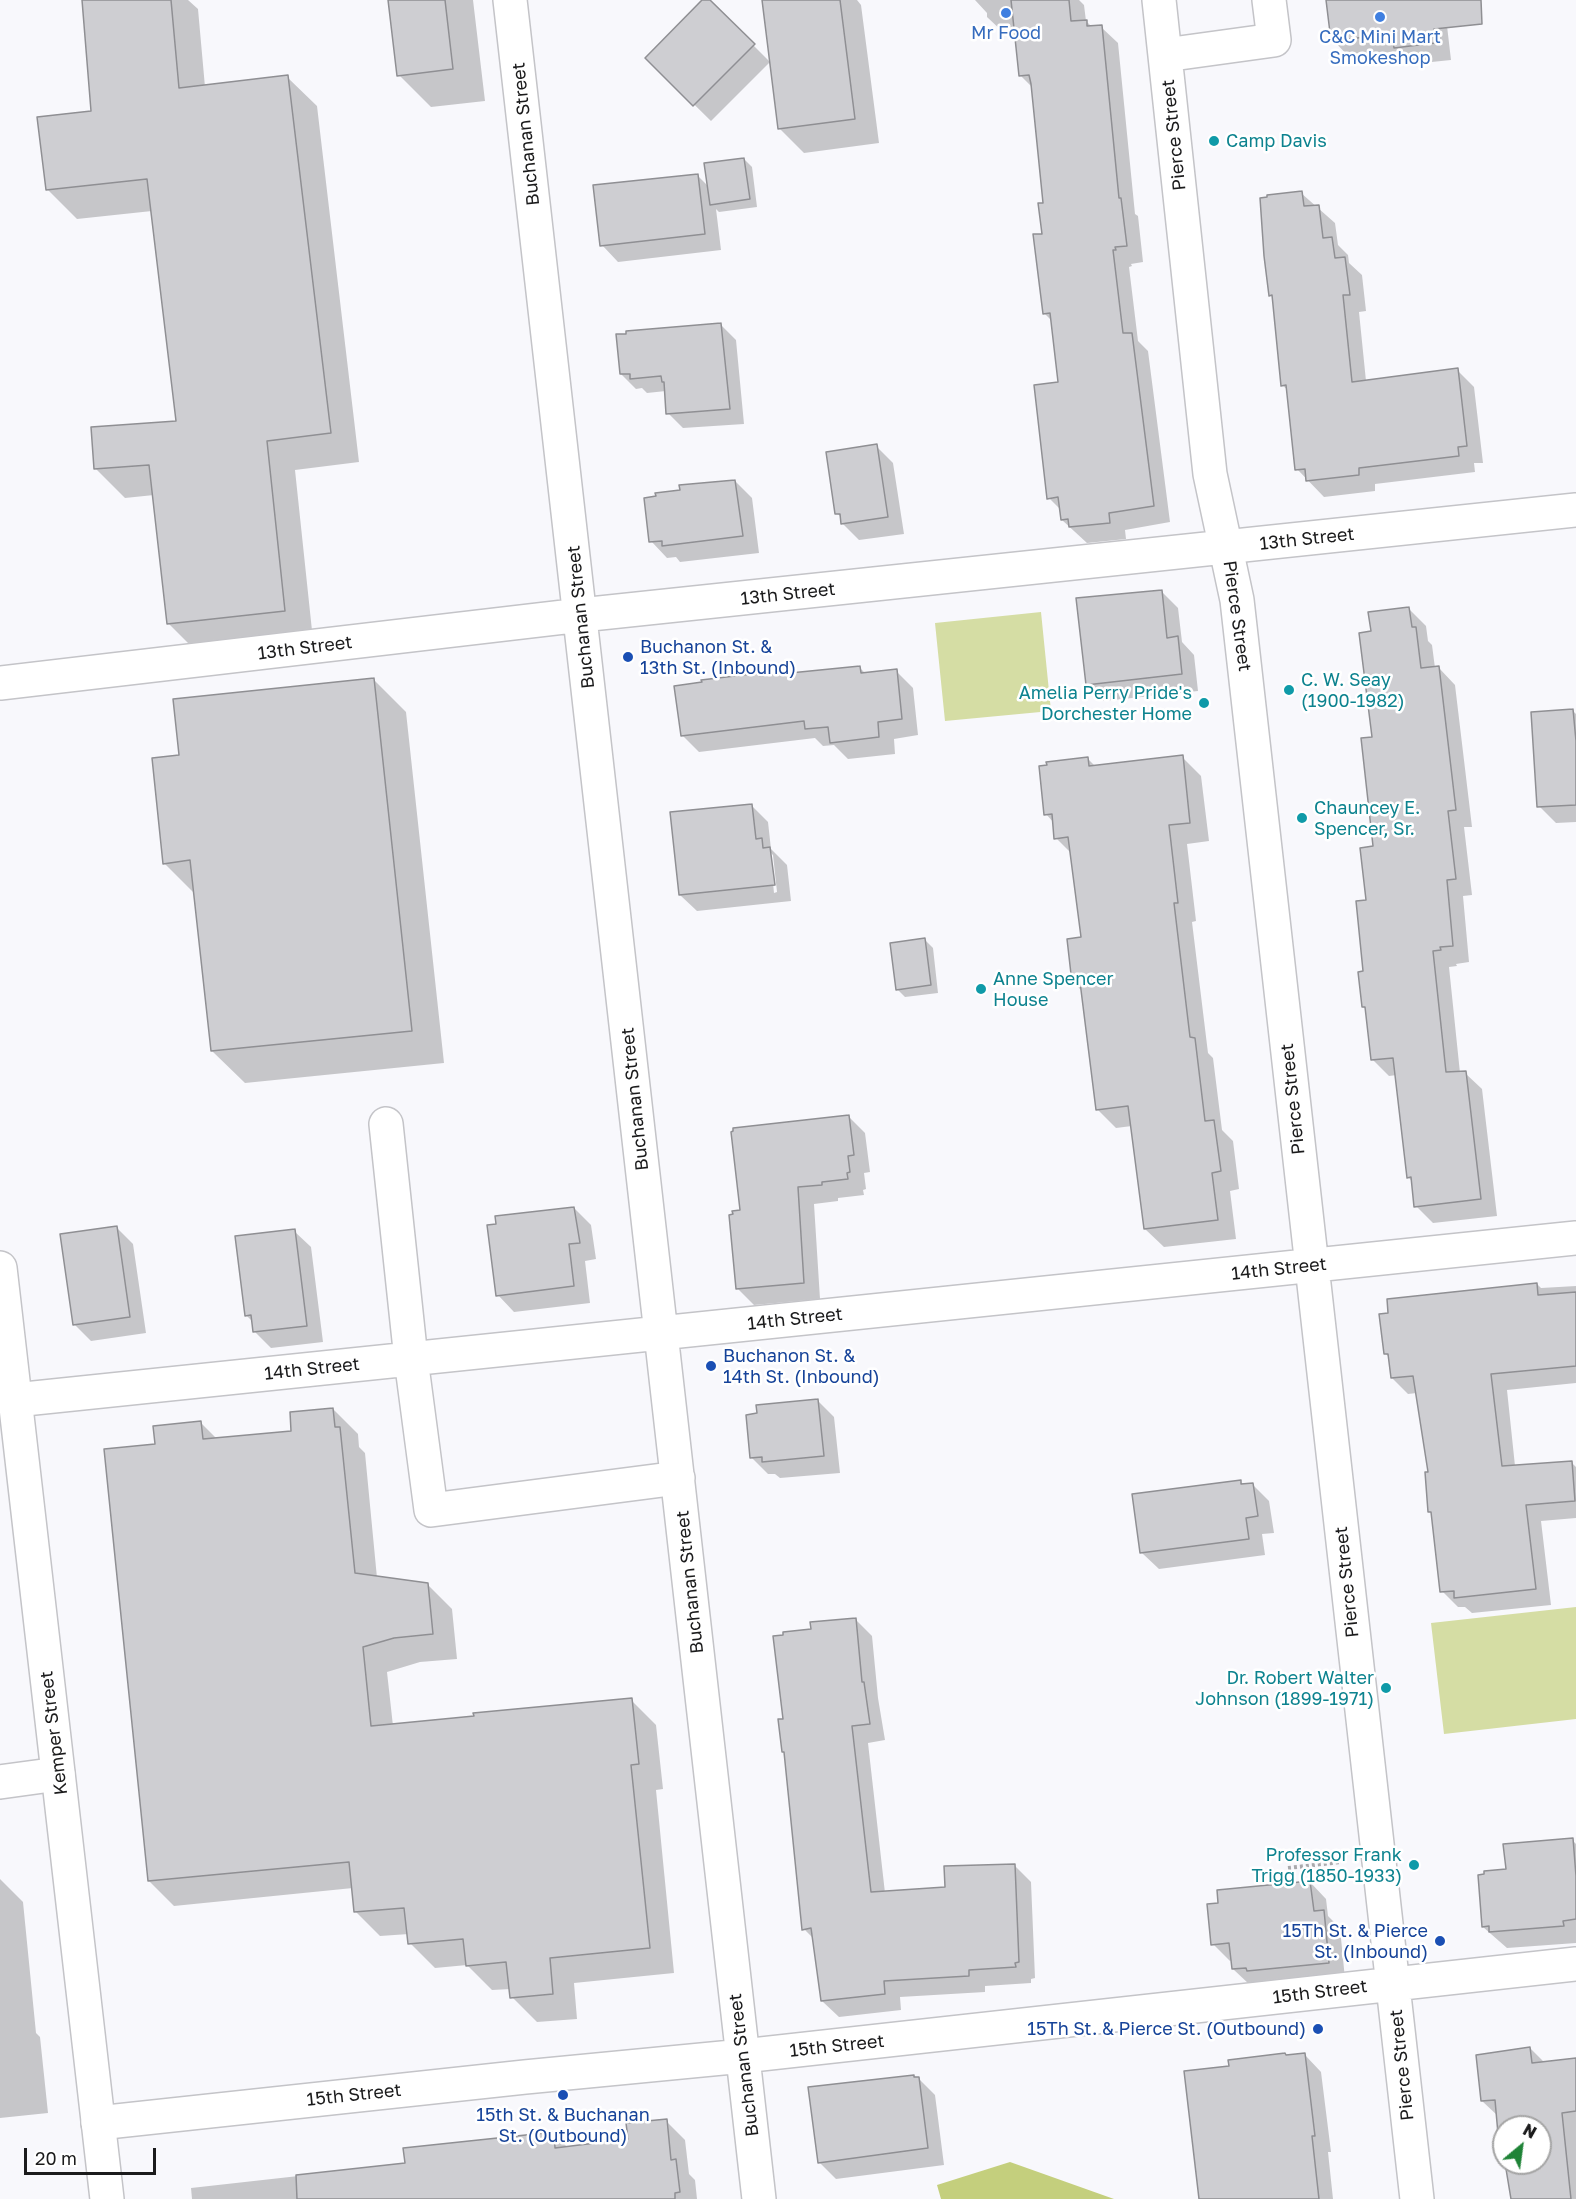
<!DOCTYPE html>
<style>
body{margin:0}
#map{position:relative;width:1576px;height:2199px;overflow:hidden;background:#f8f8fc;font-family:"Golos Text",sans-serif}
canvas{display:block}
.north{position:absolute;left:1492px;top:2115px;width:60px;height:60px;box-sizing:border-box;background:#fff;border:2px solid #a4a4a4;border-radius:50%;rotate:29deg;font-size:16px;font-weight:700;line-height:24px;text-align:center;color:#1b1b1c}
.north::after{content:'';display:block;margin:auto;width:21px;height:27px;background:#1f8337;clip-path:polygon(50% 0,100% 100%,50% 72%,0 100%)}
.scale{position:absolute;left:24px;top:2148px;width:132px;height:27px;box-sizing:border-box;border:3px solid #1b1b1c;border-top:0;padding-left:8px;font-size:18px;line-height:21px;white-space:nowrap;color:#1b1b1c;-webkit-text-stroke:4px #fff;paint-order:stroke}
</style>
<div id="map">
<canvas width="1576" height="2199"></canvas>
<div class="north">N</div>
<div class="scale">20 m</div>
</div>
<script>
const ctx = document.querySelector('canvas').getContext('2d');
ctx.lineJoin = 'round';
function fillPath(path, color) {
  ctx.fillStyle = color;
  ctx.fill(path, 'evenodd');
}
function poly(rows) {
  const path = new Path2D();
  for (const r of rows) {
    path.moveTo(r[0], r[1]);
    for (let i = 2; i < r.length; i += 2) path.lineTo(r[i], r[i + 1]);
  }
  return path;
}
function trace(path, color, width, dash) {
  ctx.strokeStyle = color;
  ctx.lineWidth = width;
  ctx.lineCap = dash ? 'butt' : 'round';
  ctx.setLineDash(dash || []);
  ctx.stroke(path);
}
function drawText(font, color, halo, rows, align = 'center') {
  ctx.font = font + ' "Golos Text",sans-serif';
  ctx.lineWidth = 5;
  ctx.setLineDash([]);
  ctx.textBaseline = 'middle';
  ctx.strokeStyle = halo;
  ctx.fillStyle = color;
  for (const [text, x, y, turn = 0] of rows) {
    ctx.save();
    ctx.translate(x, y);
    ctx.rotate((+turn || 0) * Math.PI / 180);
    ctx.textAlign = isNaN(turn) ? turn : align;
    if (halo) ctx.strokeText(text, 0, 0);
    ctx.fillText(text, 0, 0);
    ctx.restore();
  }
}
fillPath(poly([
 [1041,612,1051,711,945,721,935,623],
 [1576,1607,1576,1719,1444,1734,1431,1623]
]), '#d5dda4');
fillPath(poly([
 [1010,2162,1114,2199,941,2199,937,2185]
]), '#c4cf7d');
fillPath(poly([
 [84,0,188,0,198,9,205,87,287,77,317,106,359,462,295,470,313,640,197,652,168,623,154,495,125,498,96,469,178,423,152,211,77,219,48,190,92,112],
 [389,0,473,0,485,101,431,107,399,75],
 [704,0,708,0,770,62,711,121,647,58],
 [763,0,857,0,861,5,879,143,804,153,779,128],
 [975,0,1079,0,1084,5,1086,21,1092,27,1101,27,1118,43,1135,214,1138,216,1143,262,1131,264,1132,266,1129,267,1138,341,1148,351,1170,522,1125,530,1126,539,1087,543,1062,520,1061,510,1049,498,1059,383,1052,321,1044,313,1045,204,1033,88,1020,75,1016,32,1004,33,987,17,987,13],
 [1328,0,1444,0,1451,60,1412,64,1399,51,1349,57,1333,40],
 [744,159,752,167,757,207,719,212,716,209,721,250,618,262,602,245,697,175,709,187],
 [1301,193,1335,223,1338,245,1348,255,1349,263,1362,275,1366,311,1359,312,1366,381,1457,370,1474,387,1483,463,1474,463,1475,472,1375,484,1375,491,1324,497,1297,469,1289,391,1282,385,1274,298,1271,295],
 [721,325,736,340,744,424,683,428,668,413,666,391,647,393,642,388,636,389,621,374],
 [876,446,893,463,904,534,859,540,842,523,842,518,837,513],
 [735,481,752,498,759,553,680,562,676,557,667,558,651,541],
 [1161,591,1178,608,1182,642,1194,655,1198,691,1104,701,1087,684],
 [1409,609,1426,626,1428,641,1432,645,1435,668,1439,668,1455,685,1472,827,1464,827,1472,895,1463,896,1469,962,1456,964,1457,966,1449,967,1460,1073,1465,1073,1482,1089,1497,1216,1433,1223,1416,1206,1413,1182,1408,1177,1397,1075,1389,1076,1372,1059,1367,1010,1363,1007,1368,902,1374,848,1372,632],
 [860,668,866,674,896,671,913,688,918,735,894,739,895,754,848,759,834,745,823,746,815,738,699,752,682,735,703,684,759,674,762,678],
 [374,680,406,712,444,1063,245,1083,212,1051,195,894,164,863,181,756],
 [1573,711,1576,714,1576,822,1556,823,1539,806],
 [1182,757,1201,776,1209,841,1187,844,1196,921,1192,922,1208,1053,1213,1058,1222,1130,1233,1141,1239,1189,1230,1191,1236,1239,1164,1247,1145,1229,1132,1126,1116,1128,1097,1109,1083,992,1073,982,1082,939,1072,854,1056,838,1054,823,1046,814,1088,759,1096,767],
 [751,805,768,822,771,849,787,865,791,901,697,911,680,895],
 [770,852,773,855,777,892,774,893],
 [925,940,933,948,938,993,905,997,897,989],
 [849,1117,865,1133,870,1172,864,1173,866,1189,863,1190,864,1195,838,1198,838,1201,814,1204,820,1299,754,1305,737,1288,742,1211],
 [574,1208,591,1225,596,1259,585,1261,590,1303,514,1312,498,1295],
 [116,1227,133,1244,146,1333,91,1341,75,1325],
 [294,1231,311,1247,323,1342,271,1348,255,1332,253,1322,246,1315],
 [1537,1284,1541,1288,1576,1286,1576,1383,1507,1390,1515,1466,1571,1462,1576,1467,1576,1518,1541,1521,1551,1605,1472,1613,1465,1607,1458,1607,1442,1591,1433,1515,1430,1512,1429,1473,1417,1393,1408,1394,1392,1378,1390,1358,1385,1353],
 [817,1400,834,1417,840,1473,780,1478,775,1474,768,1474,752,1458],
 [333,1409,358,1434,359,1447,365,1453,377,1578,427,1584,452,1609,457,1659,420,1662,387,1672,393,1726,631,1700,656,1725,663,1789,656,1790,674,1973,574,1983,577,2019,537,2022,512,1997,511,1989,492,1990,467,1965,435,1968,410,1943,409,1934,380,1936,355,1911,353,1888,174,1906,149,1881,157,1446,201,1423,217,1439,293,1432],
 [1241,1482,1244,1485,1252,1484,1269,1501,1274,1533,1262,1534,1265,1555,1159,1569,1142,1553],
 [855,1619,872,1636,878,1698,885,1740,868,1743,885,1893,947,1889,1015,1866,1031,1882,1035,1978,1031,1979,1031,1983,985,1986,985,1992,900,1997,901,2010,839,2017,822,2001,814,1939,804,1929,784,1720,813,1630],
 [1572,1840,1576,1844,1576,1943,1507,1948,1483,1927,1507,1870],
 [0,1879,23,1902,36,2033,40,2037,48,2113,0,2118],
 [1310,1882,1326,1899,1328,1916,1340,1928,1345,1979,1250,1985,1233,1969,1232,1960,1230,1961,1213,1944],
 [1530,2048,1545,2063,1576,2060,1576,2199,1513,2199,1506,2163,1540,2163,1540,2127,1504,2127,1504,2148,1498,2116,1482,2101],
 [1305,2055,1321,2072,1331,2152,1328,2152,1333,2199,1229,2199,1230,2067],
 [914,2076,918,2078,935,2095,944,2165,836,2179,819,2162],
 [666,2121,685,2140,689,2174,695,2180,697,2199,192,2199,191,2188,406,2164,554,2133,568,2148,629,2140]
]), '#0003');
const building = poly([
 [82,0,171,0,179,88,288,75,331,433,267,441,285,611,167,624,149,465,94,469,91,427,176,421,147,179,46,190,37,117,91,111,82,0],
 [388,0,445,0,453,69,397,76,388,0],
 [702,0,710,0,755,44,693,106,645,58,702,0],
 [762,0,840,0,855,119,778,129,762,0],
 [1011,0,1069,0,1071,21,1087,20,1087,26,1102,25,1119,198,1121,198,1127,246,1115,247,1116,250,1113,250,1123,333,1132,333,1154,506,1109,513,1110,523,1069,527,1068,519,1061,520,1058,497,1047,499,1034,385,1058,382,1050,313,1043,314,1033,234,1042,234,1038,203,1043,203,1031,84,1029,75,1019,76,1011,0],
 [1326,0,1481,0,1482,24,1434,29,1435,43,1394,48,1392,34,1331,41,1326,0],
 [744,158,750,199,710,205,704,163,744,158],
 [698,174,705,234,600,246,593,185,698,174],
 [1302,191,1304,206,1319,205,1323,238,1332,237,1335,258,1345,257,1350,295,1343,295,1352,382,1458,368,1467,446,1458,447,1459,456,1359,468,1359,475,1306,481,1305,469,1295,470,1286,385,1281,386,1272,295,1269,296,1264,256,1260,198,1267,197,1267,195,1302,191],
 [721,323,730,409,666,414,664,382,662,382,661,376,630,379,630,374,620,374,616,334,626,334,626,331,721,323],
 [877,444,888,517,841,524,840,514,835,514,826,452,877,444],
 [735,480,743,536,662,546,662,541,649,542,644,498,656,496,655,493,680,490,679,485,735,480],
 [1162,590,1167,638,1178,636,1182,674,1086,685,1076,598,1162,590],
 [1409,607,1412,627,1416,627,1421,668,1439,666,1456,810,1448,811,1456,879,1447,880,1453,946,1440,947,1441,950,1433,951,1446,1072,1466,1071,1481,1199,1414,1207,1411,1177,1407,1178,1393,1058,1371,1060,1365,1007,1362,1007,1358,972,1363,971,1356,901,1366,900,1360,848,1373,846,1361,738,1372,737,1359,633,1371,631,1368,612,1409,607],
 [860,666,861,673,897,669,902,719,878,722,879,737,830,743,828,727,805,729,804,721,681,736,674,686,702,682,701,680,760,673,760,676,860,666],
 [374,678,412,1031,211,1051,190,860,163,864,152,758,179,755,173,699,374,678],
 [1573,709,1576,741,1576,805,1537,807,1531,712,1573,709],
 [1183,755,1190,823,1169,825,1178,903,1174,903,1190,1037,1195,1038,1205,1121,1214,1120,1221,1171,1212,1173,1218,1220,1144,1229,1128,1106,1096,1110,1080,982,1072,983,1067,939,1081,937,1068,837,1054,839,1052,814,1044,815,1039,766,1047,765,1046,762,1088,757,1089,766,1183,755],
 [752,804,756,839,762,838,763,848,770,847,775,885,679,895,670,812,752,804],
 [925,938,931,985,896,990,890,943,925,938],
 [849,1115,854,1155,848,1156,850,1172,847,1173,848,1179,822,1182,822,1185,798,1187,804,1283,736,1289,729,1215,733,1214,732,1211,740,1210,731,1132,733,1131,733,1128,849,1115],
 [574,1207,580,1243,569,1244,574,1286,496,1296,487,1225,496,1224,495,1216,574,1207],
 [117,1226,130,1317,73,1325,60,1234,117,1226],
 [295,1229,307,1326,253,1332,251,1315,245,1316,235,1236,295,1229],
 [1537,1283,1538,1295,1576,1292,1576,1366,1491,1374,1502,1466,1572,1461,1575,1501,1526,1505,1536,1589,1454,1598,1454,1591,1440,1592,1431,1512,1428,1512,1425,1472,1428,1472,1413,1376,1391,1378,1388,1354,1384,1354,1379,1314,1388,1313,1387,1299,1537,1283],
 [818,1399,824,1456,762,1462,762,1457,750,1458,746,1415,757,1413,756,1405,818,1399],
 [333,1408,335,1427,340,1427,355,1573,428,1583,433,1634,394,1638,363,1647,371,1726,474,1716,473,1713,632,1698,639,1764,631,1765,650,1948,550,1958,553,1994,510,1998,506,1962,466,1966,463,1939,408,1944,404,1908,354,1912,349,1862,148,1881,104,1449,155,1444,153,1426,201,1421,203,1439,291,1431,290,1412,333,1408],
 [1241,1480,1241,1484,1253,1483,1258,1516,1246,1518,1249,1539,1140,1553,1132,1494,1241,1480],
 [856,1618,862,1682,864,1682,870,1724,852,1726,871,1892,945,1887,944,1866,1015,1864,1019,1962,1015,1963,1016,1967,969,1970,969,1976,884,1981,885,1994,821,2001,811,1928,802,1930,784,1752,782,1752,778,1719,783,1719,773,1636,783,1635,783,1632,811,1629,810,1622,856,1618],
 [1573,1838,1576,1876,1576,1919,1563,1921,1564,1926,1489,1932,1489,1926,1482,1927,1478,1875,1484,1874,1484,1871,1506,1869,1503,1844,1573,1838],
 [1310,1881,1314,1911,1324,1910,1329,1963,1247,1971,1246,1968,1232,1969,1229,1943,1211,1945,1207,1904,1218,1903,1217,1890,1310,1881],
 [1530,2047,1532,2063,1576,2058,1576,2111,1562,2113,1571,2199,1511,2199,1505,2163,1540,2163,1540,2127,1504,2127,1504,2157,1500,2134,1498,2134,1495,2100,1481,2101,1476,2055,1530,2047],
 [1285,2053,1286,2055,1305,2053,1315,2136,1312,2136,1319,2199,1199,2199,1184,2071,1229,2066,1228,2060,1285,2053],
 [914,2075,914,2077,919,2077,928,2148,818,2163,808,2087,914,2075],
 [667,2119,671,2160,676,2159,680,2192,675,2193,675,2199,297,2199,296,2175,405,2163,403,2148,554,2132,555,2148,628,2139,626,2123,667,2119]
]);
fillPath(building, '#ceced2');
trace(building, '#8f8f93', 1.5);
const minor = poly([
 [510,0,759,2199],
 [1159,0,1210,474,1237,600,1417,2199],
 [1165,55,1274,40,1269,0],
 [0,683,581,615,1576,510],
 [386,1124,411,1359,431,1510,678,1478],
 [15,1400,1576,1238],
 [0,1782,58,1774],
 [98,2123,525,2077,743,2056,1576,1964]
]);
const major = poly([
 [0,1268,107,2199]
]);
trace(minor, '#c4c4c8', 36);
trace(major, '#c4c4c8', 36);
trace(poly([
 [1288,1868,1341,1862]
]), '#a9a9ac', 4, [3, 3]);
trace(minor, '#fff', 33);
trace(major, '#fff', 33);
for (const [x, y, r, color] of [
 [1006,13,6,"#3f7fe0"],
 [1380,17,6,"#3f7fe0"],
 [1214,141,6,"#0f9aa8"],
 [628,657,6,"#1a4fb4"],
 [1289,690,6,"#0f9aa8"],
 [1204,703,6,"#0f9aa8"],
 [1302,818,6,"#0f9aa8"],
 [981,989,6,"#0f9aa8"],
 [711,1366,6,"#1a4fb4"],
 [1386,1688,6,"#0f9aa8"],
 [1414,1865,6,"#0f9aa8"],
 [1440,1941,6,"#1a4fb4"],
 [1318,2029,6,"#1a4fb4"],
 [563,2095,6,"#1a4fb4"]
]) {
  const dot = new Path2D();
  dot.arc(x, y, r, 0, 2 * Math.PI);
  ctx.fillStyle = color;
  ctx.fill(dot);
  trace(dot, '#fff', 2);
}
drawText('18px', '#366cbe', '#fff', [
 ["Mr Food",1006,33],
 ["C&C Mini Mart",1380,37],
 ["Smokeshop",1380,58]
]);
drawText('18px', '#1b1b1c', '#fff', [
 ["Buchanan Street",526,134,-96],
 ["Pierce Street",1174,135,-96],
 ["13th Street",1307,539,-6],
 ["13th Street",788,594,-6],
 ["Pierce Street",1237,616,82],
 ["Buchanan Street",581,617,-96],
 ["13th Street",305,648,-7],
 ["Buchanan Street",635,1099,-96],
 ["Pierce Street",1293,1099,-96],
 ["14th Street",1279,1269,-6],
 ["14th Street",795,1319,-6],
 ["14th Street",312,1369,-6],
 ["Buchanan Street",690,1582,-96],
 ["Pierce Street",1347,1582,-96],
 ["Kemper Street",54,1733,-97],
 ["15th Street",1320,1992,-7],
 ["15th Street",837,2046,-6],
 ["Buchanan Street",744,2065,-97],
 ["Pierce Street",1402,2065,-96],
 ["15th Street",354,2095,-6]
]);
drawText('18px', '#0d838f', '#fff', [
 ["Camp Davis",1226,141],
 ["C. W. Seay",1301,680],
 ["(1900-1982)",1301,701],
 ["Amelia Perry Pride's",1192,693,"right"],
 ["Dorchester Home",1192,714,"right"],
 ["Chauncey E.",1314,808],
 ["Spencer, Sr.",1314,829],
 ["Anne Spencer",993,979],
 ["House",993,1000],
 ["Dr. Robert Walter",1374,1678,"right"],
 ["Johnson (1899-1971)",1374,1699,"right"],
 ["Professor Frank",1402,1855,"right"],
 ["Trigg (1850-1933)",1402,1876,"right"]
], 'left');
drawText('18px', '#164399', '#fff', [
 ["Buchanon St. &",640,647],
 ["13th St. (Inbound)",640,668],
 ["Buchanon St. &",723,1356],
 ["14th St. (Inbound)",723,1377],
 ["15Th St. & Pierce",1428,1931,"right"],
 ["St. (Inbound)",1428,1952,"right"],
 ["15Th St. & Pierce St. (Outbound)",1306,2029,"right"],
 ["15th St. & Buchanan",563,2115,"center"],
 ["St. (Outbound)",563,2136,"center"]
], 'left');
</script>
